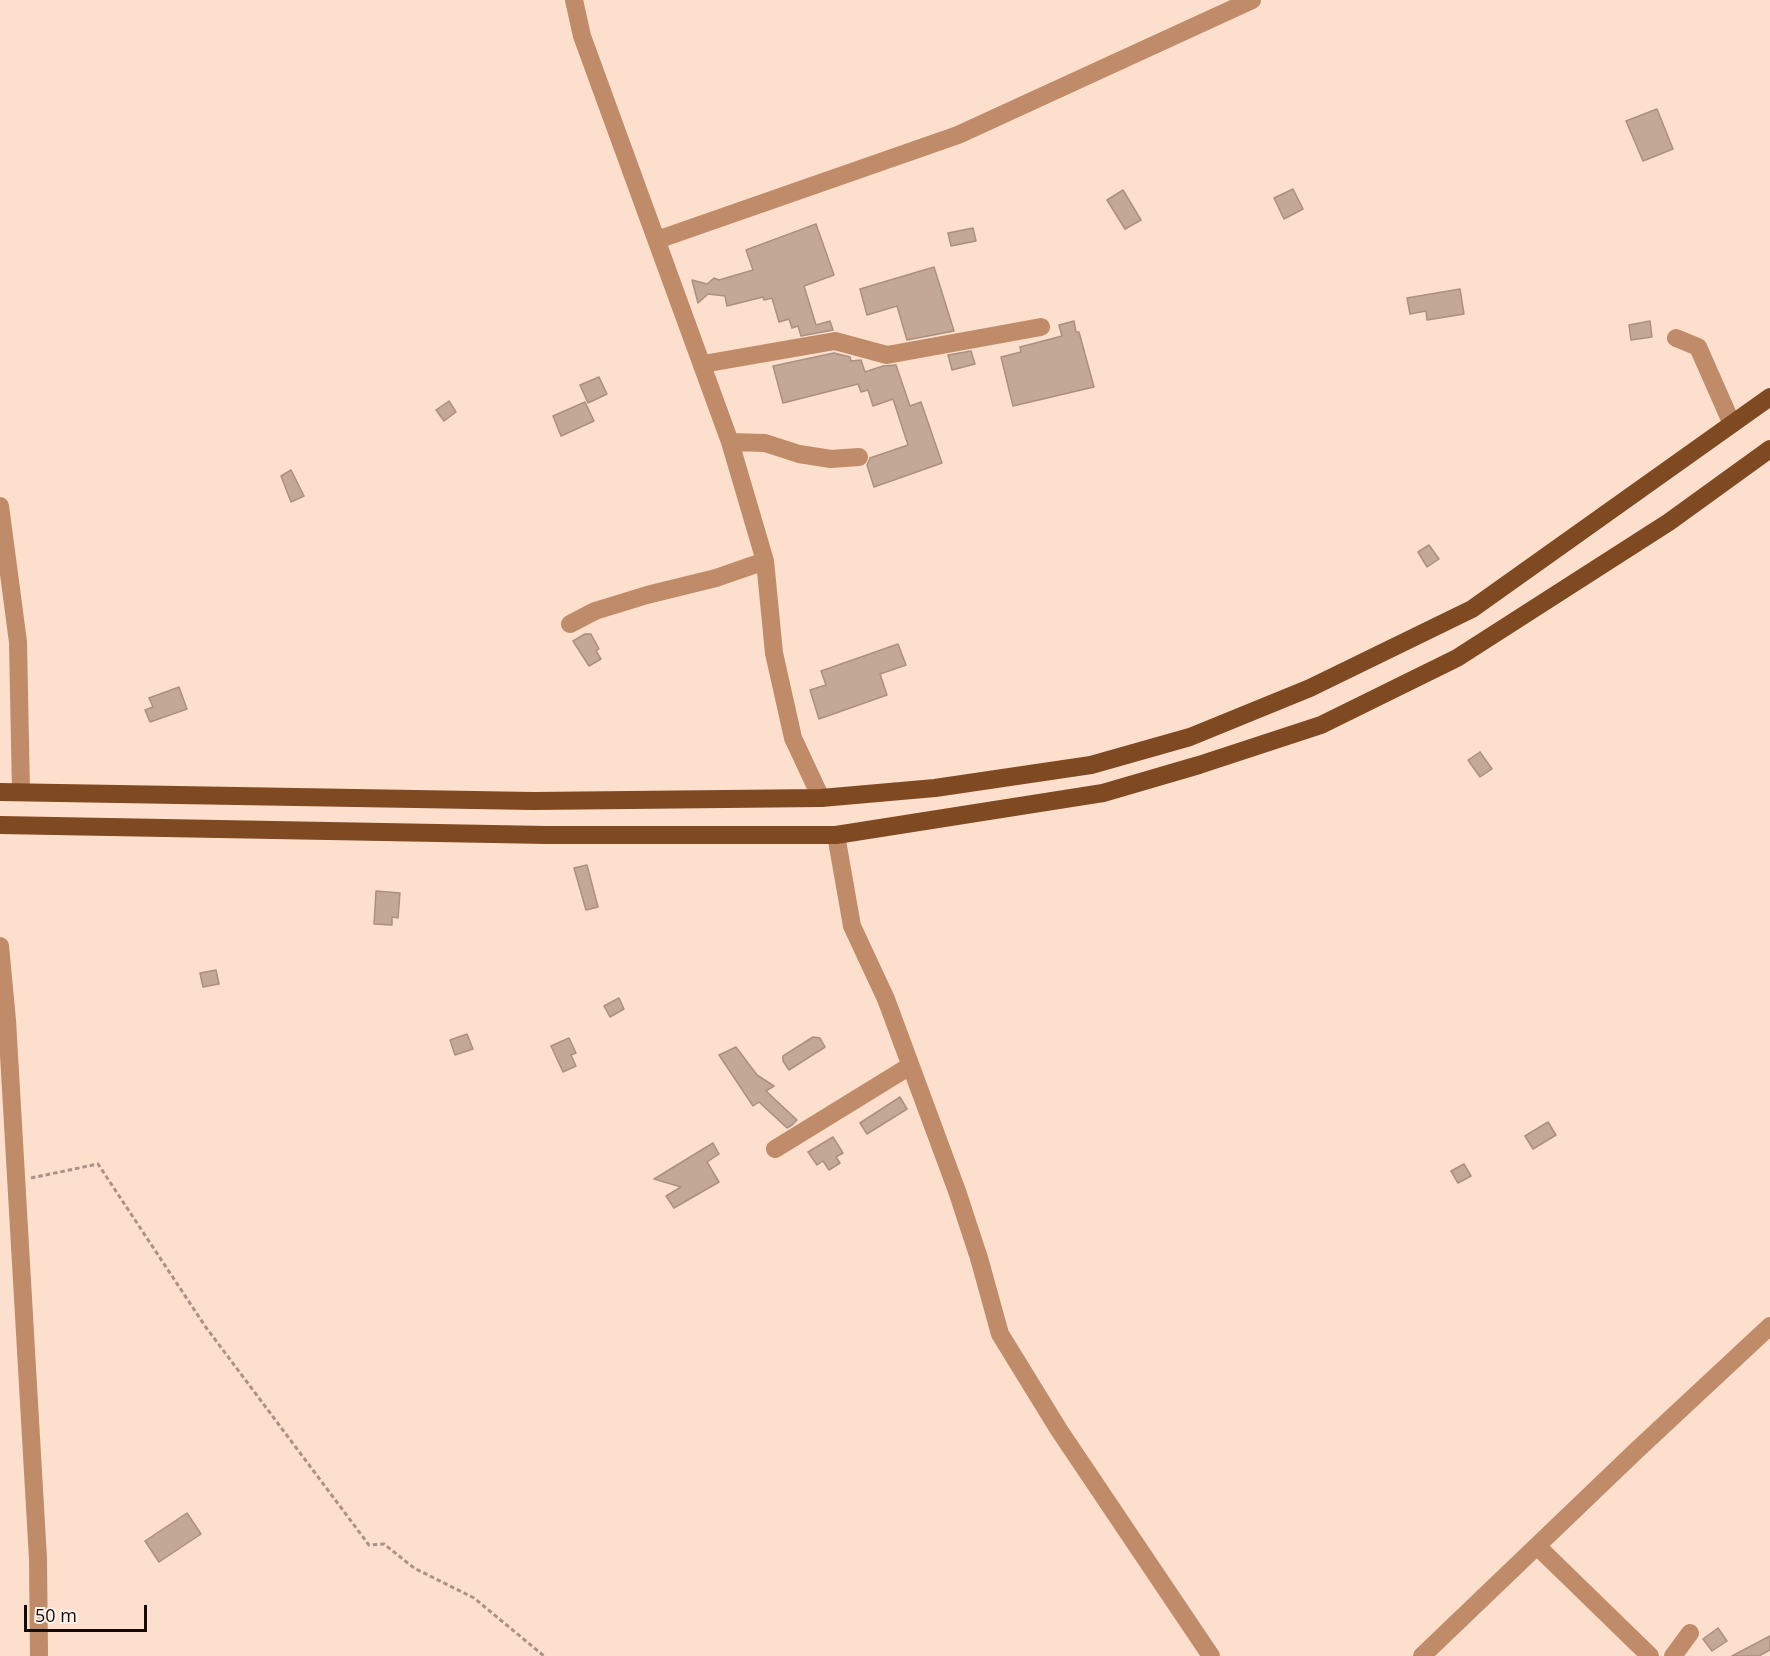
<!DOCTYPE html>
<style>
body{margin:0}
#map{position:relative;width:1770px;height:1656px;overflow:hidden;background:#fddfcd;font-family:"Open Sans",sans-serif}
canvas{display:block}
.scale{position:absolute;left:24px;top:1605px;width:123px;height:27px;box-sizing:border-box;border:3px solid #140b06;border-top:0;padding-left:8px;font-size:18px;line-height:21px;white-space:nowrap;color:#140b06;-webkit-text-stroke:4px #fdf1e9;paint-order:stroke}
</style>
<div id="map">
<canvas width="1770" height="1656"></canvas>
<div class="scale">50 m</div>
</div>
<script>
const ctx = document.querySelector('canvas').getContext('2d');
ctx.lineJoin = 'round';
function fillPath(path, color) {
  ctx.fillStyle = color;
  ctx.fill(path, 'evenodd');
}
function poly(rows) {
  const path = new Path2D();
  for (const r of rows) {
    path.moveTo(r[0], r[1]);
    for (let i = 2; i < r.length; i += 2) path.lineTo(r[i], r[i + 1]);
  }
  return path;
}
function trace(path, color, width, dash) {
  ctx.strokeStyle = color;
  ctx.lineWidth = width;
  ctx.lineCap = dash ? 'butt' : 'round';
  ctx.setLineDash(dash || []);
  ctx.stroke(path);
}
const building = poly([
 [1657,109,1673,149,1643,161,1626,121,1657,109],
 [1293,189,1303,209,1284,219,1274,198,1293,189],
 [1123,190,1141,220,1125,229,1107,200,1123,190],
 [816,224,834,275,804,286,816,325,830,321,833,330,801,336,798,326,792,328,789,319,779,322,772,298,764,300,763,297,727,306,725,296,708,294,698,303,692,280,707,284,714,278,719,280,753,270,746,250,816,224],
 [973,228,976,241,951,246,948,233,973,228],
 [934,267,954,331,907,340,897,306,867,315,860,289,934,267],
 [1460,289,1464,314,1427,320,1426,311,1410,314,1407,298,1460,289],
 [1074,321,1076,332,1079,332,1094,387,1013,406,1001,357,1021,352,1020,347,1062,336,1059,325,1074,321],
 [1650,321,1652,337,1631,340,1629,325,1650,321],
 [971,351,975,364,952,370,948,355,971,351],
 [834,353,850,357,851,361,861,360,865,372,883,366,896,365,910,406,921,402,942,463,874,487,867,465,870,458,908,445,893,399,873,406,868,390,861,392,858,384,783,403,773,366,834,353],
 [599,377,607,394,588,403,580,385,599,377],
 [449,401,456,412,444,421,436,410,449,401],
 [585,402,594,421,561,436,553,416,585,402],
 [291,470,304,496,291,502,281,476,291,470],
 [1429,545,1439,559,1427,567,1418,552,1429,545],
 [585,634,591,634,599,649,596,651,601,659,589,666,573,641,585,634],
 [898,644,906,665,880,674,887,695,819,719,810,690,826,685,821,671,898,644],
 [179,687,187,709,150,722,145,710,153,707,149,698,179,687],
 [1480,752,1492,769,1480,777,1468,760,1480,752],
 [587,865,598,907,586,910,574,868,587,865],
 [376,891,400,893,398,918,392,917,392,925,374,924,376,891],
 [216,970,219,984,203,987,200,973,216,970],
 [619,998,624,1009,610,1017,604,1006,619,998],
 [467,1034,473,1049,455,1055,450,1040,467,1034],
 [813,1037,820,1038,825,1047,789,1070,783,1061,783,1056,813,1037],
 [569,1038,576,1053,571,1055,576,1066,563,1072,551,1046,569,1038],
 [736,1047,757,1075,774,1086,766,1091,797,1120,792,1125,787,1128,759,1102,753,1106,719,1055,736,1047],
 [900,1097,907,1109,867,1134,860,1123,900,1097],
 [1548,1122,1556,1135,1533,1149,1525,1136,1548,1122],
 [833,1137,843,1153,836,1157,840,1163,829,1170,823,1161,817,1165,808,1152,833,1137],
 [713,1143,719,1154,707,1162,719,1182,674,1208,666,1196,681,1187,654,1179,713,1143],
 [1464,1164,1471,1176,1458,1183,1451,1171,1464,1164],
 [187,1513,201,1534,159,1562,145,1541,187,1513],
 [1718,1628,1727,1641,1712,1651,1703,1639,1718,1628],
 [1770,1636,1770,1650,1759,1656,1732,1656,1770,1636]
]);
fillPath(building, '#c4a897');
trace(building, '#aa907e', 1.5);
trace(poly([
 [31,1178,98,1164,205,1326,369,1545,384,1544,414,1568,474,1598,544,1656]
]), '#aa9386', 3, [4.5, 3]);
trace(poly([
 [574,0,582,36,730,442,765,561,774,653,793,738,821,798],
 [657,240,958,135,1252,0],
 [1676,338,1698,347,1732,424],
 [703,364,835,341,887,355,1041,327],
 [730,442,765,443,799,454,831,459,859,457],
 [0,506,18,642,21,792],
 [570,624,595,611,647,595,716,578,765,561],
 [836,835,852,926,886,999,957,1191,979,1258,1000,1334,1059,1430,1211,1656],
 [0,946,7,1020,38,1559,39,1656],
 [775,1149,910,1066],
 [1537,1546,1650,1656],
 [1422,1656,1637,1450,1770,1326],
 [1673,1656,1690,1633]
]), '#bf8b68', 18);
trace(poly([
 [0,792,533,801,821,798,935,788,1091,765,1190,737,1310,688,1472,609,1770,397],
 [0,825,547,835,836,835,1103,793,1199,765,1321,725,1457,658,1669,522,1770,449]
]), '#7f4921', 18);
</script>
